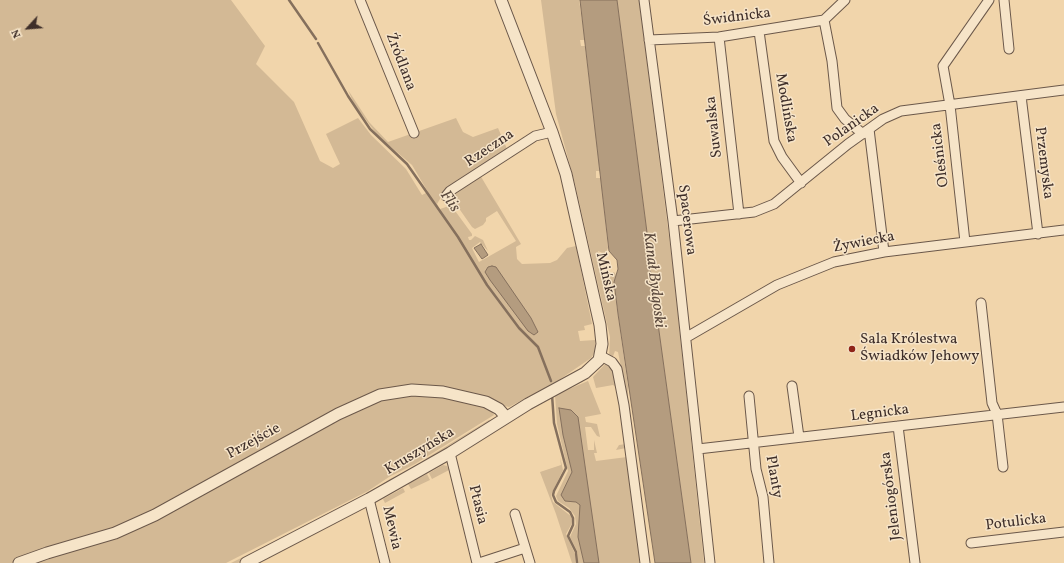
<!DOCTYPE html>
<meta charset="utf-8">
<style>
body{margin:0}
#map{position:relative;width:1064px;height:563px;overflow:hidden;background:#f1d5ab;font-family:Vollkorn,serif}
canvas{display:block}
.north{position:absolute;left:8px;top:8px;width:40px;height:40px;-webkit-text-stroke:3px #f6e4c8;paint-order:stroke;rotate:244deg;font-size:11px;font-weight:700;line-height:16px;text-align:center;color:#3e2e29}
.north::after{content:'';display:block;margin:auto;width:14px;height:18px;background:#3e2e29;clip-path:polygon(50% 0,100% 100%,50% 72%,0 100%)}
</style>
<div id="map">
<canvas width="1064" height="563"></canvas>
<div class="north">N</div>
</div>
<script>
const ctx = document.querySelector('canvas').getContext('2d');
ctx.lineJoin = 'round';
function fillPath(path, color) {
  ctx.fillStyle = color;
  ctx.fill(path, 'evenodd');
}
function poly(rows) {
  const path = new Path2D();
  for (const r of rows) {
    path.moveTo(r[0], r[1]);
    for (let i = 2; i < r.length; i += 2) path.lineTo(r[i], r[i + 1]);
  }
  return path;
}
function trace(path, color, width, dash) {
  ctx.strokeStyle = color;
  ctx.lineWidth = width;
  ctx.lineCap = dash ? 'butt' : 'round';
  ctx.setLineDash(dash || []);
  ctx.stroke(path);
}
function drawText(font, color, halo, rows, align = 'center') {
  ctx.font = font + ' Vollkorn,serif';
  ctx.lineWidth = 3;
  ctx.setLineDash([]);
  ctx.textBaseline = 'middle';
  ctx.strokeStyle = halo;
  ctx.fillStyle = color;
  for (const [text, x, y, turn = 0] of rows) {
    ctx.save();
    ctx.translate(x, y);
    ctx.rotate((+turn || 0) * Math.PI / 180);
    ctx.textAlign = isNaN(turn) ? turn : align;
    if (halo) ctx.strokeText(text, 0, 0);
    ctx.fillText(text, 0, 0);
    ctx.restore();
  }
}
fillPath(poly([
 [0,0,231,0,265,46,256,64,294,102,320,161,333,168,340,164,326,134,358,118,371,135,406,169,422,195,428,192,412,165,378,136,354,104,348,90,369,122,388,142,456,118,463,132,473,137,498,128,507,149,443,194,437,204,440,209,449,206,453,208,472,234,472,236,468,237,469,240,471,240,475,236,483,240,488,251,480,242,472,248,479,262,516,241,497,211,486,218,486,221,483,225,475,229,472,227,451,197,452,194,480,175,521,244,516,247,517,259,522,264,550,263,557,260,567,248,576,246,592,324,584,326,585,330,578,331,580,341,595,340,595,352,591,358,556,382,509,407,500,405,491,410,494,415,415,464,389,477,368,491,226,563,0,563],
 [541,0,579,0,585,40,580,40,581,46,585,46,600,171,596,171,596,178,601,178,608,248,605,254,598,251,600,261,599,266,607,287,610,287,609,275,614,272,616,275,614,288,628,386,628,396,627,397,618,352,615,351,612,359,609,357,610,337,575,184,556,114],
 [617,0,639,0,673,268,704,563,691,563,651,273,648,266,647,257,649,248],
 [606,363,613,367,616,387,613,385,596,388,593,377],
 [588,381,601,414,585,417,586,422,597,424,600,437,597,436,591,427,585,427,588,450,594,450,594,440,597,453,594,453,596,461,627,457,626,448,616,450,619,445,626,444,643,563,578,563,578,553,570,537,576,524,575,516,569,508,558,501,556,496,568,471,557,424,555,395],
 [489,420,491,421,459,442,341,510,238,563,231,563,359,499,390,479,418,465,427,458],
 [560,457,563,470,551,495,553,502,572,517,571,525,566,534,575,554,575,563,572,563,556,514,540,472,561,465],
 [443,465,447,466,449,470,432,479,429,473],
 [427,474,430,480,411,489,408,484],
 [403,488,405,492,385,503,383,499]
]), '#d3b995');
const water = poly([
 [580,0,617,0,649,248,647,257,648,266,651,273,691,563,655,563,618,314,614,282,618,269,617,260,609,251,580,0],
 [481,244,488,255,482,259,474,248,481,244],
 [492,266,496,267,531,318,538,332,534,335,528,331,490,280,485,272,488,267,492,266],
 [559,408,571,410,578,417,599,563,584,563,578,537,580,505,576,502,565,501,561,495,572,472,563,435,559,408]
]);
fillPath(water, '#b49c7f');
trace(water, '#85705d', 1);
trace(poly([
 [289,0,316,39],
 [318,43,348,96,370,129,407,164,458,237,487,285,519,328,538,347,551,381],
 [552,395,554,423,566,468,554,491,553,495,556,502,570,512,573,518,573,525,568,536,576,552,577,563]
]), '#85705d', 2.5);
const minor = poly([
 [360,0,414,133],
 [644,0,673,221,710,563],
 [1004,0,1009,49],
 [824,20,832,61,837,108,845,119,863,134],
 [759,31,774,141,782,157,801,183],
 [719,37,739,214],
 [649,40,719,37,824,20,845,0],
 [1021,96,1038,234],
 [869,129,884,252],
 [446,196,450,191,535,136,552,132],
 [673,221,754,212,774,204,848,144,883,119,901,111,1064,90],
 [965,242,950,105,943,66,989,0],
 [981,303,992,403,997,414,1003,467],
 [687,337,777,285,834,262,884,252,1064,230],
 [601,356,612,362,617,369,624,405,645,563],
 [792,386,799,437],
 [749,396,756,469,763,497,769,563],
 [898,426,915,563],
 [698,449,1064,407],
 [450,453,477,563],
 [369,499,385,563],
 [515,514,530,563],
 [971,543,1064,532],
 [479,563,525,548]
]);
const tertiary = poly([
 [19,563,47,553,115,533,155,515,338,414,380,395,412,390,443,392,486,402,499,409,506,417],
 [246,563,369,499,450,453,528,404,585,373,599,360,602,344,600,325,566,174,552,132,501,0]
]);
trace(minor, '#6b584a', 11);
trace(tertiary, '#6b584a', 13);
trace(minor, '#f6e4c8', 9);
trace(tertiary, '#f6e4c8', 11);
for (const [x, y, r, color] of [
 [852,349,4,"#8f2418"]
]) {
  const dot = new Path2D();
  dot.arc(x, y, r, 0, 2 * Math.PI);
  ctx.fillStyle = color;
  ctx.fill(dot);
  trace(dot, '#f6e4c8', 1.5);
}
drawText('15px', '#3e2e29', '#f6e4c8', [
 ["Świdnicka",737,18,-7],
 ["Źródlana",400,62,69],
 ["Modlińska",785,108,80],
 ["Polanicka",852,126,-35],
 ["Suwalska",715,127,-96],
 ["Rzeczna",490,149,-34],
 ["Oleśnicka",941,155,-97],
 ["Przemyska",1043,163,83],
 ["Spacerowa",686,220,83],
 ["Żywiecka",864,243,-11],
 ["Mińska",605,277,77],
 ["Legnicka",880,414,-7],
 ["Przejście",254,442,-29],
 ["Kruszyńska",420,452,-31],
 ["Planty",773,477,80],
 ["Jeleniogórska",892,496,-97],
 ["Ptasia",477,505,76],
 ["Potulicka",1016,523,-7],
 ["Mewia",391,528,77]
]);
drawText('15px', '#3e2e29', '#f6e4c8', [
 ["Sala Królestwa",860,340],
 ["Świadków Jehowy",860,357]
], 'left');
drawText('italic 16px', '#5c4a3e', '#f6e4c8', [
 ["Flis",449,202,55],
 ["Kanał Bydgoski",653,280,83]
]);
</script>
